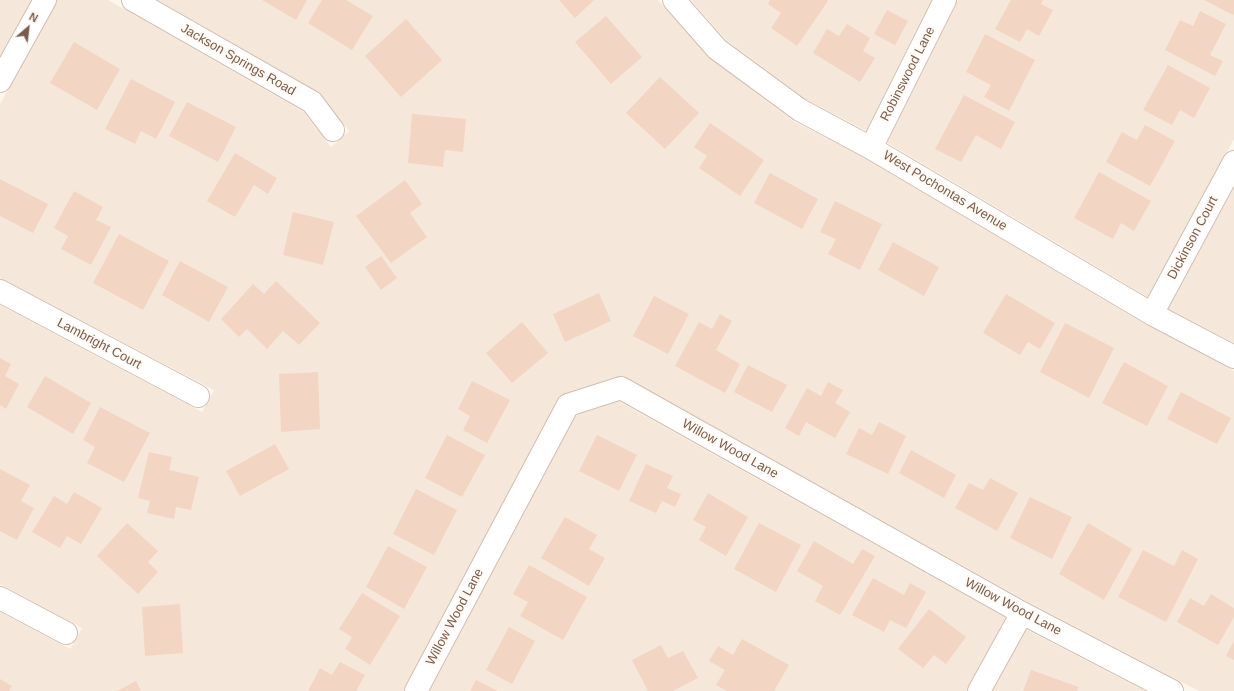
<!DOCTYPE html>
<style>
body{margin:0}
#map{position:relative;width:1234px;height:691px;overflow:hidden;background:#fdf6ec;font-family:Arial,sans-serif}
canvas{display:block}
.north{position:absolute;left:8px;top:8px;width:40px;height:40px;-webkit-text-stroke:3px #fffaf3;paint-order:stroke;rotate:28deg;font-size:11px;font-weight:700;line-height:16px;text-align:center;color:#7a5c4d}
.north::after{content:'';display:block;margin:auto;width:14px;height:18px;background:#7a5c4d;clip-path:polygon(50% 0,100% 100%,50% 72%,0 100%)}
</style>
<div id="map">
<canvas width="1234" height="691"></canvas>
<div class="north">N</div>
</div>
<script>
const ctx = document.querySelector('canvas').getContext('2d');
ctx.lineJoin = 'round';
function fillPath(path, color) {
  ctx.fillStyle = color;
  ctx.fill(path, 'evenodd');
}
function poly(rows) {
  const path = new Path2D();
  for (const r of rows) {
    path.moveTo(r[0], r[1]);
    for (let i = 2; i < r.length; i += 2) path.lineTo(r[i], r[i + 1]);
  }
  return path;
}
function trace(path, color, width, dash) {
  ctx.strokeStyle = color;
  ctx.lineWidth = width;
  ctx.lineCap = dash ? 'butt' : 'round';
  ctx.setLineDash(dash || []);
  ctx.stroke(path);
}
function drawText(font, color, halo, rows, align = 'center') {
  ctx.font = font + ' Arial,sans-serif';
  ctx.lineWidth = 4;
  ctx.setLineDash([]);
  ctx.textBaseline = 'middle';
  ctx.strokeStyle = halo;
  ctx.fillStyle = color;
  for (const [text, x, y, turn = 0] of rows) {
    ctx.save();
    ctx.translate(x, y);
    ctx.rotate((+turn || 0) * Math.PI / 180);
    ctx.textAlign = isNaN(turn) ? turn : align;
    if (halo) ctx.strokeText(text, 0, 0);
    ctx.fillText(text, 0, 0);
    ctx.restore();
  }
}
fillPath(poly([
 [0,0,32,0,0,58],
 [57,0,108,0,304,112,331,147,349,131,318,92,158,0,658,0,709,57,793,121,865,158,1136,319,1234,371,1234,691,1199,691,1028,602,627,378,618,377,566,394,559,400,403,691,0,691,0,612,70,649,82,628,0,584,0,305,202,412,214,390,0,278,0,104],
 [691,0,933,0,867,131,807,100,725,39],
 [958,0,1234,0,1234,139,1148,297,886,142],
 [1234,185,1234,343,1167,308],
 [618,401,1006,618,966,691,428,691,575,415],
 [1025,629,1145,691,991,691]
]), '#f5e8da');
fillPath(poly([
 [262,0,307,0,296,20],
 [322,0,346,0,373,16,352,50,308,23],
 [559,0,594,0,575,18],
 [770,0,826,0,828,1,797,46,771,28,781,13,768,4],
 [1011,0,1043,0,1041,4,1053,10,1039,36,1027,29,1020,42,995,29],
 [1204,0,1234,0,1234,14,1233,15],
 [887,10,908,21,895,45,874,34],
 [1200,11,1226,24,1210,55,1223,61,1215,76,1165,50,1180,20,1193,26],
 [606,16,642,57,611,84,575,42],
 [406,19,442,60,401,97,365,56],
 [847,24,870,38,863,51,875,58,860,82,813,53,827,29,839,36],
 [985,34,1035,60,1009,111,984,97,991,85,966,72],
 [74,42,120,69,97,110,50,83],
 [1168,65,1210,88,1194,118,1180,110,1172,125,1143,110],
 [660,77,699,113,665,149,626,113],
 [131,79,175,102,156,139,141,131,135,144,105,129],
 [964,95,1015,122,1001,149,976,135,961,162,935,149],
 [187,102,236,127,218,162,169,136],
 [412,114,466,119,463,152,445,150,443,167,408,163],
 [710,123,764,160,740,196,699,168,707,156,694,147],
 [1145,125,1175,141,1150,186,1106,162,1122,132,1137,140],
 [235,153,277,178,268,194,254,185,235,217,207,201],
 [1099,172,1151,201,1134,231,1121,223,1113,239,1074,218],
 [770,173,818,199,802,229,754,203],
 [0,179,48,204,33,233,0,216],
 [405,180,422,204,410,213,427,237,391,263,356,216],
 [74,191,103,207,96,220,111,227,91,265,61,249,68,236,54,228],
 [835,201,882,224,860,270,828,254,836,239,820,232],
 [293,212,334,222,323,265,283,255],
 [119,234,169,261,143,310,93,283],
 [893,242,939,267,924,296,878,270],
 [381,256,397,278,381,290,365,267],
 [180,261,228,287,209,322,162,295],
 [276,281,320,323,299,345,283,331,267,349,247,329,239,337,221,319,253,284,264,294],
 [599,293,611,321,565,342,553,314],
 [1006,294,1055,323,1040,349,1028,342,1020,355,983,333],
 [654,296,689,314,668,354,633,336],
 [720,314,732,321,716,350,740,364,725,393,675,366,699,322,712,329],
 [522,322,548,353,512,383,486,353],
 [1065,323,1114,348,1089,398,1040,372],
 [0,358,11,364,5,376,19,384,6,409,0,405],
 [1124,362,1168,386,1147,426,1102,403],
 [748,365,787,385,772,412,734,392],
 [318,372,320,429,281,432,279,374],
 [45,376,91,403,73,434,27,407],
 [472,381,510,400,487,443,463,430,470,416,458,409],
 [828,382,843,390,835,403,850,412,835,438,806,422,799,436,785,428,807,388,821,396],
 [1181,392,1231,418,1217,444,1167,419],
 [100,407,150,433,124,482,87,463,95,447,83,440],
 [879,422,906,436,888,474,846,454,859,428,872,435],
 [447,435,485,455,462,497,425,478],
 [597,435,637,455,619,491,579,471],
 [275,444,289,469,240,496,226,471],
 [911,450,956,475,944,498,899,473],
 [149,452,172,457,169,470,199,477,191,510,176,507,174,519,147,513,150,501,138,498],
 [646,464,673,476,667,488,681,494,675,507,662,501,656,513,629,501],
 [0,469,30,485,21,501,34,508,17,540,0,531],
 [990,478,1018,493,997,531,955,508,969,483,983,490],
 [416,489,457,510,434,555,393,534],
 [74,492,102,508,81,544,67,536,60,548,32,532,54,496,67,504],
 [708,493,748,517,726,556,699,540,706,527,693,520],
 [1030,497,1072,517,1052,559,1010,538],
 [565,517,597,535,589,549,605,558,589,586,541,558],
 [127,523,158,551,148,562,158,572,138,594,97,556],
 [759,523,801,545,776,592,734,569],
 [1088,523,1132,549,1104,600,1059,574],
 [814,541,853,564,862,549,875,556,840,615,815,601,823,586,797,571],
 [388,546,427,567,404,609,366,587],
 [1143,550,1174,566,1182,550,1198,559,1166,622,1118,597],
 [529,565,587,597,563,640,520,616,528,602,513,594],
 [873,578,904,595,910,583,926,592,906,628,890,620,884,632,852,615],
 [362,593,400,616,370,665,345,649,352,637,339,629],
 [1211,594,1234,608,1234,617,1218,645,1177,622,1190,598,1204,606],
 [180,604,183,653,145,656,142,607],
 [929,609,966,637,946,664,934,655,923,668,898,649],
 [509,627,535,641,512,684,486,670],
 [742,639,789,665,774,691,727,691,716,685,725,670,709,661,718,646,733,655],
 [1234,641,1234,660,1226,656],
 [661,645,668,658,683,651,698,678,673,691,648,691,632,660],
 [340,662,365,675,356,691,308,691,320,668,332,675],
 [1031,670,1079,687,1077,691,1023,691],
 [0,679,12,686,9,691,0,691],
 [476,680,498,691,470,691],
 [136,681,141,691,117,691]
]), '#f3d5c3');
const minor = poly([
 [133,0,312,102,333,130],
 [674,0,717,49,800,110,871,148,1152,314,1234,357],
 [0,81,45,0],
 [871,148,945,0],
 [0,291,198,396],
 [1152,314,1234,162],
 [0,598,66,633],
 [416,691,568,405,621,388,1022,613,1172,691],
 [979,691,1022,613]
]);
trace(minor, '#d1beb0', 24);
trace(minor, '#fff', 22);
drawText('13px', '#7a5c4d', '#fffaf3', [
 ["Jackson Springs Road",238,60,30],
 ["Robinswood Lane",908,74,-63],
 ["West Pochontas Avenue",945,191,31],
 ["Dickinson Court",1193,238,-62],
 ["Lambright Court",99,344,28],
 ["Willow Wood Lane",730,449,29],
 ["Willow Wood Lane",1013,607,28],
 ["Willow Wood Lane",455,617,-62]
]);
</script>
